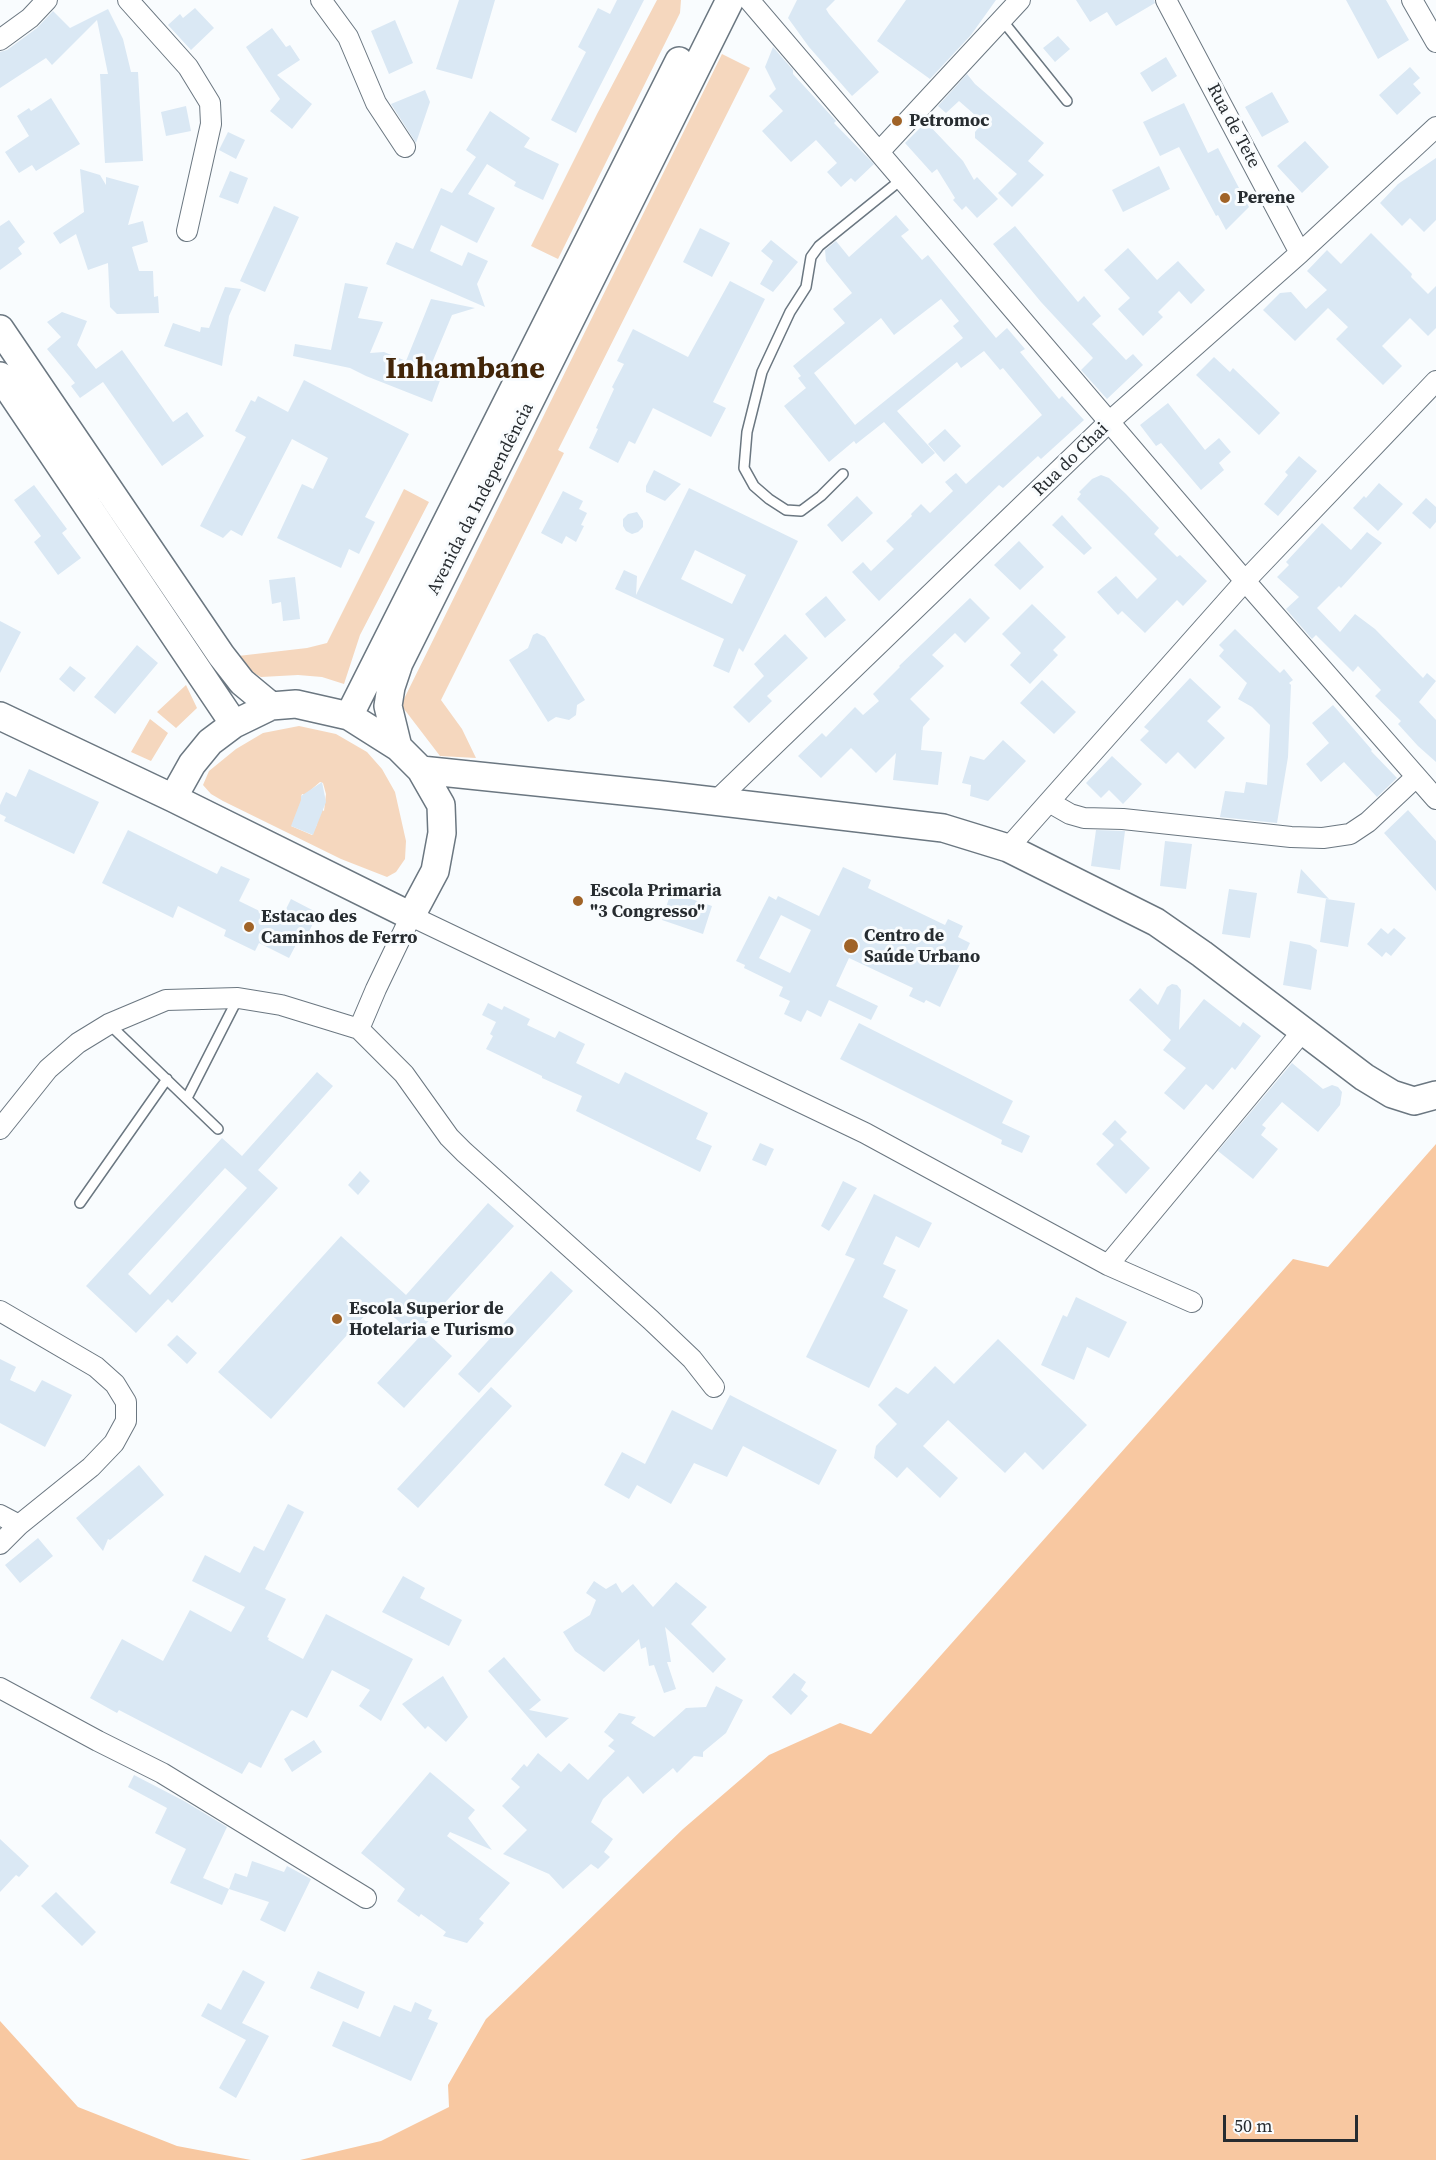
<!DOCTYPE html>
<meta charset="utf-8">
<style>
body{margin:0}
#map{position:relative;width:1436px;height:2160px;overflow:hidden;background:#f9fcfe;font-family:"Source Serif 4",serif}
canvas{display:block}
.scale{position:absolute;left:1223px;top:2115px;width:135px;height:27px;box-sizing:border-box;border:3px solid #272c30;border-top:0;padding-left:8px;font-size:18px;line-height:21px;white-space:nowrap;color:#272c30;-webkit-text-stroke:4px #f9fcfe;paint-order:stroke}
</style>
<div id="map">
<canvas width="1436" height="2160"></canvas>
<div class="scale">50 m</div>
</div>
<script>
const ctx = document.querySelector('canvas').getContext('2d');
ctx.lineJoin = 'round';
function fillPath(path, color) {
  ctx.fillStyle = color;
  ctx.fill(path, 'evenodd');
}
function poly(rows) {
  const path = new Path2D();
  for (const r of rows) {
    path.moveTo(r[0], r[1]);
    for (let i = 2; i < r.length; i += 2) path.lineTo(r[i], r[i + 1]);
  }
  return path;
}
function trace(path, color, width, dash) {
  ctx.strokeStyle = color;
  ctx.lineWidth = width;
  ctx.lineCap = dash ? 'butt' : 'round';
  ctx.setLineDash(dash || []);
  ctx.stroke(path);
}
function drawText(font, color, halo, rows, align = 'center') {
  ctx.font = font + ' "Source Serif 4",serif';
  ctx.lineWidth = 6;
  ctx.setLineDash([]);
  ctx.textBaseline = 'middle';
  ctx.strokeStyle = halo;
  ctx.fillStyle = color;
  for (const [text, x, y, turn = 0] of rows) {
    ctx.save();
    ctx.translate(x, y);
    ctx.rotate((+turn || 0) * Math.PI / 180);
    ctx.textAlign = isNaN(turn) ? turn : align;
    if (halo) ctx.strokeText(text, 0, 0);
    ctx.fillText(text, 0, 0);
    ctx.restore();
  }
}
fillPath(poly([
 [657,0,681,0,680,13,558,259,531,246,597,114],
 [722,54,750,68,558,450,564,453,441,700,462,729,476,758,440,756,401,705],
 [404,489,429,502,360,635,344,684,322,677,298,675,261,677,246,669,238,656,307,648,327,643],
 [186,685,197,708,176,728,157,712],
 [150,719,168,733,151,761,131,752],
 [299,726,336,734,367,752,382,769,395,792,406,841,405,859,396,872,387,877,341,859,223,801,211,794,203,785,209,771,236,749,263,733],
 [320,782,323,783,326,794,324,811,301,797,302,794,305,795],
 [317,824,312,835,291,826]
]), '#f5d7be');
fillPath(poly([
 [1436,1144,1436,2160,300,2160,381,2141,449,2107,448,2085,486,2019,683,1829,769,1755,840,1723,871,1734,1293,1259,1328,1267],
 [0,2021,78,2107,177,2146,251,2160,0,2160]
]), '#f8c8a1');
fillPath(poly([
 [459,0,495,0,472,79,436,69],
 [617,0,644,0,576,133,551,120,586,52,578,47,598,8,610,14],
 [797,0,835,0,826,9,829,14,879,72,852,96,809,47,788,18],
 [906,0,996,0,971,35,930,79,877,41],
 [1076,0,1154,0,1155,3,1116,26,1107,12,1090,22],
 [1346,0,1386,0,1409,40,1378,59],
 [195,8,214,28,191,50,168,25,180,14,183,18],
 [108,9,123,39,131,72,138,72,143,161,105,163,100,74,108,74,97,20,52,65,46,58,0,88,0,52,7,50,37,28,53,11,70,28],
 [395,20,413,63,389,74,371,31],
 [272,28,286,47,290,45,300,60,277,75,312,104,292,129,270,111,280,99,246,47],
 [1058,36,1070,49,1055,62,1043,48],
 [773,47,793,70,793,74,836,121,834,123,874,164,855,182,851,178,841,187,827,172,837,163,816,140,791,162,762,131,783,111,769,96,776,89,765,67],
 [1166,57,1177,76,1152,92,1140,73],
 [1410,67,1420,78,1413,84,1421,93,1397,115,1379,95],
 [967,74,975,84,1044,143,1028,161,1044,175,1012,207,998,193,1017,174,975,138,975,132,983,122,959,101,946,113,938,106],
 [425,90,430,102,416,143,391,104],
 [1272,92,1289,122,1262,137,1245,107],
 [51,98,80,144,36,171,32,165,19,173,5,152,29,136,17,116,29,108,31,111],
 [1184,103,1208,153,1218,148,1249,207,1226,230,1218,215,1216,216,1179,147,1160,156,1143,122],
 [186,106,191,131,166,136,161,112],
 [490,111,530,138,524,147,559,164,543,200,514,186,516,182,487,164,468,194,495,208,477,243,441,225,430,251,462,266,468,252,488,261,477,284,485,307,386,264,396,242,413,249,441,188,452,193,476,157,466,150],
 [926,122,963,161,974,180,977,177,998,199,977,218,966,206,962,210,953,200,955,198,937,169,932,173,905,143],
 [228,132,245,140,236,159,219,150],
 [1305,141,1329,167,1302,193,1277,166],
 [1436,158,1436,220,1424,232,1410,218,1402,226,1380,203,1398,184],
 [1159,166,1170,189,1123,212,1112,190],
 [80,169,100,175,106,185,106,177,139,186,128,225,143,221,148,242,132,247,139,271,153,271,154,297,158,296,159,313,117,314,110,307,108,263,88,270,76,234,60,244,53,233,84,212],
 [230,171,248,178,238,204,219,197],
 [274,206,299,217,265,292,240,281],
 [896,215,909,230,901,236,922,260,928,255,996,338,1007,328,1025,349,1020,352,1059,399,1062,396,1084,420,1041,459,1038,456,1003,488,999,485,879,601,852,572,863,562,871,571,894,549,886,541,912,516,911,514,921,504,930,513,953,491,945,482,956,473,966,484,1042,415,1003,368,1000,370,984,351,961,368,957,362,897,411,935,453,922,464,884,422,856,444,854,441,829,462,784,406,806,388,798,378,801,376,793,366,845,323,833,309,852,293,826,261,825,250,836,241,849,257],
 [941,299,959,321,953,326,963,338,855,425,814,373,881,318,894,335],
 [9,220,25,242,18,248,22,254,0,270,0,226],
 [1015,226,1078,302,1084,296,1101,316,1092,324,1126,360,1133,354,1143,365,1107,399,1081,370,1093,358,1041,302,993,244],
 [700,228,730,243,712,277,683,262],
 [1371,233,1412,274,1411,277,1428,294,1436,286,1436,328,1428,336,1410,318,1382,346,1402,366,1383,385,1336,339,1348,327,1328,308,1295,341,1263,310,1280,293,1291,292,1306,309,1327,290,1307,271,1327,250,1341,264],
 [771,240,798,262,773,292,760,284,773,261,761,251],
 [1128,248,1157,280,1178,261,1205,290,1191,304,1179,291,1158,312,1163,317,1143,336,1118,309,1130,298,1104,270],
 [730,281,765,299,713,402,726,408,711,437,653,408,635,444,629,441,618,463,589,448,598,429,596,428,614,389,612,387,624,364,617,361,633,329,688,357],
 [345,283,368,287,358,318,383,322,370,353,384,352,406,361,431,299,475,308,452,315,429,370,442,375,432,402,366,376,350,368,293,356,295,344,331,350],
 [225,287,241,289,229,316,222,366,164,346,173,323,200,332,201,327,209,328],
 [62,312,87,321,77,345,96,369,122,350,173,422,187,412,204,436,162,466,103,382,80,398,71,386,75,383,47,349,61,337,47,322],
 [1214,357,1230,372,1233,368,1280,413,1259,435,1196,375],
 [304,380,409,434,365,517,375,522,359,554,349,549,341,568,277,538,302,484,313,489,328,458,292,439,242,536,231,530,223,538,200,526,246,437,235,431,251,400,255,402,258,396,288,412],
 [1168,403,1205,450,1219,438,1231,452,1219,463,1224,470,1201,490,1161,443,1156,446,1140,425],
 [945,429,961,446,944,462,928,444],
 [1299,456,1317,471,1278,516,1264,504,1288,475,1285,472],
 [654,470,681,484,665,501,646,492,646,486],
 [1101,475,1109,478,1126,494,1159,528,1154,534,1177,557,1180,555,1207,581,1183,606,1177,600,1145,633,1122,611,1118,615,1097,592,1116,576,1137,599,1157,579,1077,499,1081,494,1079,492,1092,479],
 [1379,483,1403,504,1378,531,1353,508,1364,496,1366,498],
 [34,485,67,529,62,533,81,558,58,575,34,542,41,536,14,500],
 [689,488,798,541,743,652,739,648,729,673,713,666,724,639,615,589,624,570,637,576,636,595],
 [695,550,746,575,732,604,681,579],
 [563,491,583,501,579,509,587,513,581,525,584,526,576,542,566,536,562,544,541,533],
 [857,496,873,513,842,542,827,525],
 [1426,498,1436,507,1436,522,1430,529,1412,513],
 [637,512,643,521,643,527,638,532,632,534,626,531,623,526,623,519,628,514],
 [1062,515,1092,548,1084,555,1052,525],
 [1322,523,1351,550,1367,532,1382,543,1341,588,1339,586,1317,608,1340,632,1355,614,1375,629,1423,678,1427,673,1436,681,1419,702,1436,720,1436,762,1418,746,1398,724,1401,721,1375,696,1381,690,1358,666,1353,672,1316,635,1312,639,1286,609,1299,597,1277,577,1289,565,1286,562],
 [1019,541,1044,567,1020,590,994,565],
 [295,577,300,619,283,621,281,602,272,604,269,580],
 [826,596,846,620,825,638,805,614],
 [970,598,990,618,965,643,955,633,932,655,944,666,910,699,930,719,923,727,921,750,942,752,938,785,893,780,896,753,876,773,851,748,821,778,798,756,822,733,826,737,855,707,863,715,879,701,873,694,900,667,899,666],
 [1032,604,1066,637,1053,650,1058,655,1030,684,1010,665,1021,653,1002,634],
 [0,621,21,632,0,673],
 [1235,629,1280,673,1284,669,1293,680,1289,683,1291,685,1288,757,1277,823,1220,817,1225,791,1244,793,1246,782,1267,785,1270,725,1252,707,1238,699,1247,683,1219,656,1224,650,1219,645],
 [537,633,545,637,585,700,577,705,576,715,569,720,556,717,548,722,509,660,528,648,533,635],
 [785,634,808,658,767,696,772,701,749,723,733,707,764,676,754,664],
 [137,645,158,663,115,714,94,697],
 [70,666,86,678,74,692,59,679],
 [1190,678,1221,707,1207,721,1225,738,1195,769,1178,752,1166,764,1140,740,1149,731,1144,727],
 [1042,680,1076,712,1054,734,1020,703],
 [1333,705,1372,750,1371,751,1397,778,1377,797,1344,762,1321,782,1306,764,1329,743,1312,723],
 [1003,740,1026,761,988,801,970,796,971,785,962,783,970,756,984,760],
 [1112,756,1142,784,1123,804,1109,790,1101,798,1086,783],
 [29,769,99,802,74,854,4,821,6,817,0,814,0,805,6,792,16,797],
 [322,782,326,802,313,835,291,826,301,800,301,796],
 [1408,810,1436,841,1436,891,1384,833],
 [128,830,217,874,221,866,250,879,239,901,280,921,291,899,318,913,305,940,300,937,289,958,259,943,255,951,224,936,226,930,178,906,173,918,102,883],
 [1096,830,1125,831,1120,870,1091,866],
 [1165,841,1192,844,1186,889,1160,886],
 [843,867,871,880,868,888,945,925,948,919,963,926,958,937,970,943,940,1007,926,1000,924,1003,909,996,913,988,849,958,836,986,878,1006,871,1020,829,1000,821,1017,807,1010,801,1022,784,1014,790,1001,779,996,783,987,744,968,745,965,736,961,769,896,776,900,778,896,819,916],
 [781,915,811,930,790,973,759,958],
 [1301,869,1329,899,1297,893],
 [1229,889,1257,893,1250,938,1222,934],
 [671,892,712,906,703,934,662,920],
 [1326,899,1355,903,1348,947,1320,942],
 [1381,928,1388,934,1394,928,1406,938,1391,956,1386,952,1382,957,1367,944],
 [1290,941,1310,945,1317,950,1311,990,1283,985],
 [1172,984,1177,985,1181,990,1179,1030,1204,999,1240,1027,1243,1022,1261,1036,1235,1070,1232,1067,1213,1090,1206,1084,1184,1110,1164,1093,1186,1068,1163,1050,1171,1040,1129,1000,1140,988,1158,1005,1167,987],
 [488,1003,502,1010,504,1006,530,1019,527,1025,555,1038,559,1031,585,1044,576,1063,619,1084,625,1072,708,1113,696,1139,712,1146,700,1172,576,1111,582,1096,542,1078,542,1076,486,1049,493,1036,490,1034,496,1022,482,1015],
 [859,1023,1013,1101,1002,1123,1030,1136,1022,1153,1001,1144,1002,1140,840,1059],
 [1292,1063,1323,1089,1332,1085,1338,1087,1342,1092,1340,1105,1318,1132,1282,1102,1262,1125,1266,1128,1261,1135,1278,1149,1253,1179,1218,1151],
 [317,1072,333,1086,258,1170,278,1188,172,1303,168,1299,136,1333,86,1286,222,1138,242,1156],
 [225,1168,247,1188,150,1295,128,1274],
 [1115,1120,1127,1132,1120,1139,1150,1168,1126,1194,1096,1164,1114,1145,1102,1134],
 [760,1143,774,1149,766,1166,752,1160],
 [360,1171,370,1181,358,1195,348,1185],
 [843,1181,857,1188,829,1231,821,1226],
 [874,1194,932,1223,919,1248,896,1236,883,1264,896,1270,883,1297,908,1310,869,1388,806,1357,855,1259,845,1255],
 [488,1203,514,1226,415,1336,377,1302,271,1419,218,1372,341,1236,406,1295],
 [551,1271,573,1291,479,1393,458,1374],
 [1076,1297,1127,1322,1109,1358,1087,1347,1074,1380,1041,1365,1063,1315,1067,1317],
 [425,1331,452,1356,404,1408,377,1383],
 [177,1335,197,1353,187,1364,167,1345],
 [998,1339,1087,1425,1043,1470,1025,1452,1005,1473,948,1420,923,1446,958,1478,940,1498,907,1467,897,1478,874,1458,876,1446,897,1424,878,1405,896,1387,908,1394,935,1366,954,1384],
 [0,1359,16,1367,10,1380,23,1386,35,1392,42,1380,72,1395,45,1447,0,1423],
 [491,1387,512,1406,418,1508,397,1489],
 [730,1395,837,1450,819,1485,743,1446,727,1477,694,1463,671,1504,637,1485,629,1499,604,1485,622,1452,645,1464,672,1410,712,1430],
 [139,1465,164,1495,110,1540,108,1539,103,1551,76,1518],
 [288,1504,304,1512,265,1589,286,1599,267,1637,269,1638,268,1640,303,1659,326,1614,413,1659,381,1721,359,1706,370,1690,332,1670,307,1718,292,1710,290,1712,261,1768,249,1762,242,1774,119,1710,117,1713,90,1698,122,1639,163,1661,190,1610,231,1632,245,1607,192,1581,205,1555,240,1573,254,1546,264,1551],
 [38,1538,53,1556,20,1583,5,1565],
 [403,1576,425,1588,420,1598,462,1620,449,1646,382,1612],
 [594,1581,606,1589,616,1583,622,1593,633,1584,653,1607,676,1582,707,1607,691,1624,726,1659,713,1673,665,1627,671,1662,667,1662,676,1689,664,1693,654,1665,649,1666,646,1647,641,1649,639,1639,604,1672,575,1651,563,1632,590,1615,596,1600,586,1593],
 [504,1657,541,1700,529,1710,569,1718,546,1738,488,1671],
 [794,1673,806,1682,801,1690,808,1696,791,1715,772,1697],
 [443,1676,468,1717,446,1742,428,1726,425,1729,402,1704],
 [716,1686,743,1700,726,1733,703,1752,703,1757,694,1756,677,1773,673,1768,643,1794,628,1776,603,1799,591,1822,613,1839,604,1852,610,1857,598,1869,591,1864,563,1889,549,1874,503,1854,527,1830,502,1806,520,1787,511,1779,524,1764,527,1767,538,1753,561,1772,569,1763,588,1780,615,1751,608,1746,614,1740,604,1732,619,1713,636,1717,631,1723,654,1737,686,1708,706,1707],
 [314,1740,322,1752,292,1772,284,1759],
 [430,1772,475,1810,468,1818,492,1850,450,1832,447,1836,510,1883,479,1919,484,1923,467,1943,443,1936,446,1932,421,1914,419,1917,397,1901,405,1889,361,1853],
 [134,1775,184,1801,227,1827,203,1878,229,1889,222,1905,170,1883,186,1849,155,1833,167,1808,128,1787],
 [0,1839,29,1866,19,1877,16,1875,0,1892],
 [252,1861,284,1872,287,1866,311,1879,285,1932,260,1920,269,1902,229,1889,235,1873,247,1877],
 [56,1892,96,1932,82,1946,41,1906],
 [243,1970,265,1982,242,2023,269,2036,236,2098,219,2088,246,2040,201,2016,208,2003,221,2010],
 [318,1971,365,1992,358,2009,310,1988],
 [415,2002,432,2010,428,2019,438,2023,411,2081,332,2046,343,2021,380,2037,394,2005,411,2012]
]), '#dae8f4');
const lane = poly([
 [1002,20,1067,101],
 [843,474,821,496,801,511,786,510,769,499,754,486,744,468,747,432,762,372,790,312,806,287,811,257,819,246,902,179],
 [109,1024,218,1129],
 [187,1098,238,998],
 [80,1203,167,1079]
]);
const street = poly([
 [128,0,188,67,210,103,211,124,187,231],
 [321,0,348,37,376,103,405,147],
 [749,0,1245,581,1436,799],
 [1166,0,1300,253],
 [1412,0,1436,42],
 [0,40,30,18,47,0],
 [879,152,1020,0],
 [715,802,1109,422,1300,253,1436,127],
 [1049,802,1070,814,1084,818,1123,819,1291,837,1323,838,1350,834,1368,822,1416,777],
 [1008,848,1245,581,1436,381],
 [359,1029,376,989,411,916,865,1133,1108,1265,1192,1302],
 [0,1129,48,1069,78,1043,109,1024,166,1000,238,998,281,1005,359,1029,404,1074,449,1137,464,1152,651,1320,692,1359,714,1387],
 [1108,1265,1302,1032],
 [0,1311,96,1367,115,1384,126,1402,126,1421,114,1443,91,1467,19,1525,0,1544],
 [0,1515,19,1525],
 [0,1688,98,1741,162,1773,366,1898]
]);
const secondary = poly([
 [0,329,221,655,242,682,271,706],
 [0,376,234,724],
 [0,716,173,798,411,916,435,871,442,833,441,805,421,770,398,747,349,716,296,704,271,706,234,724,210,742,192,764,173,798],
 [349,716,679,61],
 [398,747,388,706,391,687,399,663,730,0],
 [421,770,662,795,943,828,1008,848,1156,922,1202,954,1364,1077,1392,1094,1414,1101,1436,1095]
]);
trace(lane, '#6b7781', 12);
trace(street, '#6b7781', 22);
trace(secondary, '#6b7781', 30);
trace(lane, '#fff', 9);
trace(street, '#fff', 20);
trace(secondary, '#fff', 27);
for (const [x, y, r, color] of [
 [897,121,6,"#a06327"],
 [1225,198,6,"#a06327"],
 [578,901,6,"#a06327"],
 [249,927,6,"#a06327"],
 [851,946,8,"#a06327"],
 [337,1319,6,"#a06327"]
]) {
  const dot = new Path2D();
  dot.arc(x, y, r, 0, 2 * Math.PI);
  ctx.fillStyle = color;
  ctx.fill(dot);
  trace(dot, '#f9fcfe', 2);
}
drawText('bold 18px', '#272c30', '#f9fcfe', [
 ["Petromoc",909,121],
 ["Perene",1237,198],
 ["Escola Primaria",590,891],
 ["\"3 Congresso\"",590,912],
 ["Estacao des",261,917],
 ["Caminhos de Ferro",261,938],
 ["Centro de",864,936],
 ["Saúde Urbano",864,957],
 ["Escola Superior de",349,1309],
 ["Hotelaria e Turismo",349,1330]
], 'left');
drawText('18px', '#272c30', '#f9fcfe', [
 ["Rua de Tete",1233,126,62],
 ["Rua do Chai",1071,460,-44],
 ["Avenida da Independência",481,499,-63]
]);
drawText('bold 30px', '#422508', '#f9fcfe', [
 ["Inhambane",465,370]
]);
</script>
